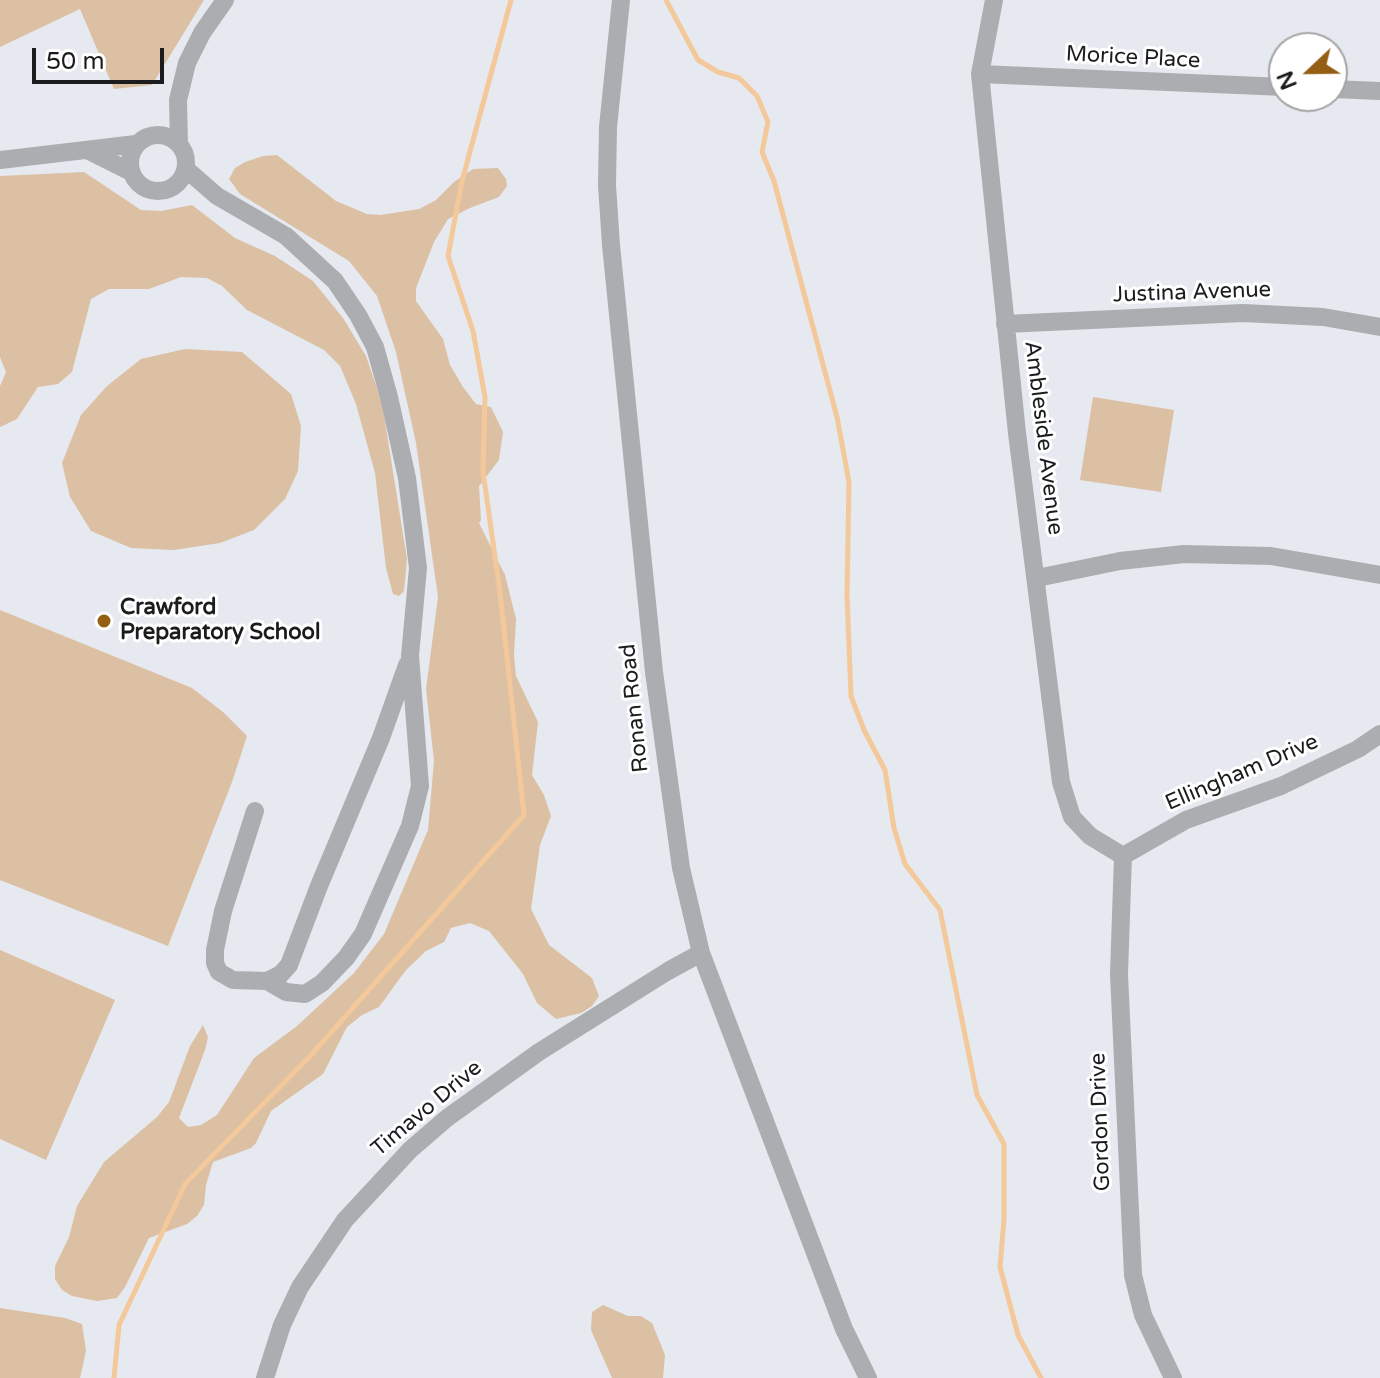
<!DOCTYPE html>
<style>
body{margin:0}
#map{position:relative;width:1380px;height:1378px;overflow:hidden;background:#e6e9ef;font-family:"Varela Round",sans-serif}
canvas{display:block}
.north{position:absolute;left:1268px;top:32px;width:80px;height:80px;box-sizing:border-box;background:#fff;border:2px solid #a4a4a5;border-radius:50%;rotate:248deg;font-size:22px;font-weight:700;line-height:32px;text-align:center;color:#1b1c1e}
.north::after{content:'';display:block;margin:auto;width:28px;height:36px;background:#945e14;clip-path:polygon(50% 0,100% 100%,50% 72%,0 100%)}
.scale{position:absolute;left:32px;top:48px;width:132px;height:36px;box-sizing:border-box;border:4px solid #1b1c1e;border-top:0;padding-left:10px;font-size:24px;line-height:28px;white-space:nowrap;color:#1b1c1e;-webkit-text-stroke:6px #fff;paint-order:stroke}
</style>
<div id="map">
<canvas width="1380" height="1378"></canvas>
<div class="north">N</div>
<div class="scale">50 m</div>
</div>
<script>
const ctx = document.querySelector('canvas').getContext('2d');
ctx.lineJoin = 'round';
function fillPath(path, color) {
  ctx.fillStyle = color;
  ctx.fill(path, 'evenodd');
}
function poly(rows) {
  const path = new Path2D();
  for (const r of rows) {
    if (r.length === 3) {
      path.moveTo(r[0] + r[2], r[1]);
      path.arc(r[0], r[1], r[2], 0, 2 * Math.PI);
      continue;
    }
    path.moveTo(r[0], r[1]);
    for (let i = 2; i < r.length; i += 2) path.lineTo(r[i], r[i + 1]);
  }
  return path;
}
function trace(path, color, width, dash) {
  ctx.strokeStyle = color;
  ctx.lineWidth = width;
  ctx.lineCap = dash ? 'butt' : 'round';
  ctx.setLineDash(dash || []);
  ctx.stroke(path);
}
function drawText(font, color, halo, rows, align = 'center') {
  ctx.font = font + ' "Varela Round",sans-serif';
  ctx.lineWidth = 6;
  ctx.setLineDash([]);
  ctx.textBaseline = 'middle';
  ctx.strokeStyle = halo;
  ctx.fillStyle = color;
  for (const [text, x, y, turn = 0] of rows) {
    ctx.save();
    ctx.translate(x, y);
    ctx.rotate((+turn || 0) * Math.PI / 180);
    ctx.textAlign = isNaN(turn) ? turn : align;
    if (halo) ctx.strokeText(text, 0, 0);
    ctx.fillText(text, 0, 0);
    ctx.restore();
  }
}
fillPath(poly([
 [0,0,204,0,152,85,114,89,80,9,0,47],
 [277,155,336,201,367,214,380,215,419,209,436,200,454,182,473,169,498,168,506,179,507,186,499,197,470,208,448,219,434,242,416,288,416,301,443,339,450,365,463,387,476,404,491,407,503,432,499,460,479,486,481,520,479,523,505,575,516,619,514,655,516,676,538,722,532,775,544,795,551,816,540,845,531,909,549,945,592,978,599,996,592,1006,581,1013,556,1019,537,1003,523,974,489,931,470,923,451,928,444,942,426,951,406,970,379,1007,362,1015,347,1027,323,1074,271,1111,256,1143,251,1148,213,1162,206,1185,204,1205,197,1216,187,1224,149,1238,125,1287,117,1298,97,1301,72,1296,62,1290,55,1279,55,1266,69,1237,77,1206,104,1162,157,1117,169,1102,190,1046,203,1025,208,1037,205,1050,179,1118,188,1127,201,1125,217,1115,254,1058,297,1026,354,973,384,934,428,830,434,761,426,689,438,597,416,443,396,352,377,296,349,261,240,194,229,179,235,168,245,162,263,156],
 [84,172,141,210,161,211,192,205,235,238,275,256,313,281,343,318,366,356,382,403,407,559,404,591,399,596,393,594,386,568,375,473,356,404,340,366,324,350,247,310,222,286,207,278,181,277,149,289,109,289,91,299,72,372,58,384,38,387,17,419,0,427,0,386,6,372,0,357,0,176],
 [185,349,242,352,291,394,301,426,298,471,285,499,254,530,220,543,174,550,131,548,91,531,70,497,62,463,81,415,107,386,141,359],
 [1093,397,1174,410,1161,492,1080,480],
 [0,610,192,688,223,712,247,736,232,782,168,946,0,880],
 [0,950,115,1000,46,1160,0,1139],
 [603,1305,628,1316,641,1316,652,1323,665,1355,663,1378,612,1378,591,1330,592,1312],
 [0,1308,65,1318,82,1324,86,1351,80,1378,0,1378]
]), '#dcc0a3');
trace(poly([
 [666,0,698,60,718,72,739,78,757,96,768,122,762,152,774,181,837,417,849,482,847,595,851,696,864,730,885,770,894,828,905,864,940,910,977,1095,1004,1144,1004,1219,1000,1267,1018,1335,1041,1378],
 [114,1378,119,1325,185,1184,312,1054,524,815,500,592,483,472,485,397,473,331,448,256,462,181,511,0]
]), '#f3c89a', 5);
trace(poly([
 [621,0,608,127,607,185,611,245,654,672,681,868,701,953,844,1329,868,1378],
 [994,0,980,74,1017,433,1061,782,1072,817,1090,836,1123,856],
 [980,74,1284,87],
 [1332,89,1380,91],
 [158,163,28],
 [179,144,178,100,187,63,202,33,225,0],
 [87,150,131,172],
 [0,160,136,144],
 [186,169,217,196,286,236,335,281,358,315,375,347,389,397,407,478,418,568,410,656,420,786,410,826,363,934,346,958,322,983,305,994,286,992,267,981],
 [1005,324,1243,313,1323,317,1380,327],
 [1037,578,1120,561,1184,554,1271,556,1380,575],
 [255,811,223,911,215,950,215,963,219,972,233,980,267,981,281,974,289,965,319,886,381,738,407,665],
 [1123,856,1119,974,1133,1275,1143,1315,1173,1378],
 [1123,856,1186,820,1281,786,1358,749,1380,734],
 [265,1378,282,1325,300,1287,345,1220,410,1150,447,1118,539,1052,668,971,701,953]
]), '#acadb0', 18);
for (const [x, y, r, color] of [
 [104,621,8,"#945e14"]
]) {
  const dot = new Path2D();
  dot.arc(x, y, r, 0, 2 * Math.PI);
  ctx.fillStyle = color;
  ctx.fill(dot);
  trace(dot, '#fff', 3);
}
drawText('22px', '#1b1c1e', '#fff', [
 ["Morice Place",1133,58,3],
 ["Justina Avenue",1192,293,-2],
 ["Ambleside Avenue",1043,438,83],
 ["Ronan Road",635,708,-96],
 ["Ellingham Drive",1242,773,-23],
 ["Timavo Drive",427,1109,-40],
 ["Gordon Drive",1101,1122,-92]
]);
drawText('bold 22px', '#1b1c1e', '#fff', [
 ["Crawford",120,608],
 ["Preparatory School",120,633]
], 'left');
</script>
